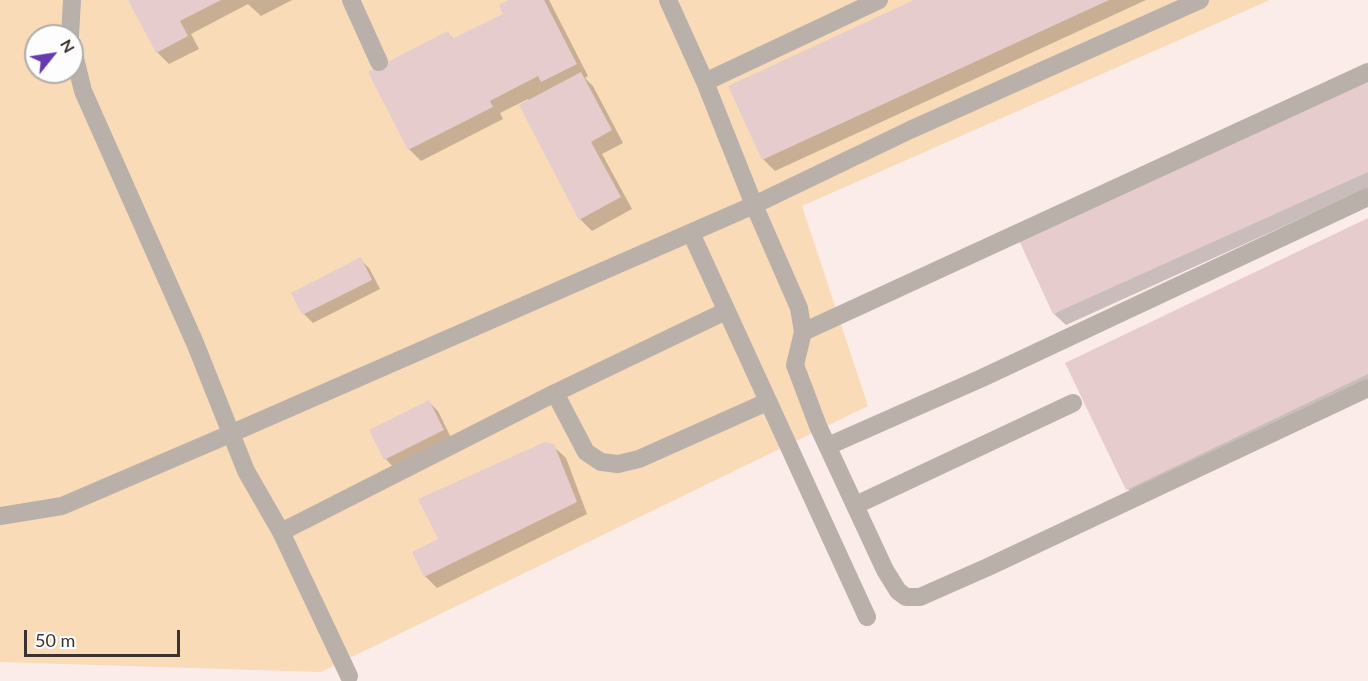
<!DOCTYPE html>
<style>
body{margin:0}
#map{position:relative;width:1368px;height:681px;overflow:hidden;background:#fcece9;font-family:Lato,sans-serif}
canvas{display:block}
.north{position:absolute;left:24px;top:24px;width:60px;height:60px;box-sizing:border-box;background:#fdfdfd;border:2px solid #b0acab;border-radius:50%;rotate:60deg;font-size:16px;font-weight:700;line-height:24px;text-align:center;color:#3c3230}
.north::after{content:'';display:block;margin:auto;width:21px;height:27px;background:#643bb3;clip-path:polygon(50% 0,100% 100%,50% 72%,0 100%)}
.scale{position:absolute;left:24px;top:630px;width:156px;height:27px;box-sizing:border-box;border:3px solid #3c3230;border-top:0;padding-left:8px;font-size:18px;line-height:21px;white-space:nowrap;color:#3c3230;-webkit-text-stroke:4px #fdfdfd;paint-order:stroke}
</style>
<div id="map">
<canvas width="1368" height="681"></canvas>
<div class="north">N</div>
<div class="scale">50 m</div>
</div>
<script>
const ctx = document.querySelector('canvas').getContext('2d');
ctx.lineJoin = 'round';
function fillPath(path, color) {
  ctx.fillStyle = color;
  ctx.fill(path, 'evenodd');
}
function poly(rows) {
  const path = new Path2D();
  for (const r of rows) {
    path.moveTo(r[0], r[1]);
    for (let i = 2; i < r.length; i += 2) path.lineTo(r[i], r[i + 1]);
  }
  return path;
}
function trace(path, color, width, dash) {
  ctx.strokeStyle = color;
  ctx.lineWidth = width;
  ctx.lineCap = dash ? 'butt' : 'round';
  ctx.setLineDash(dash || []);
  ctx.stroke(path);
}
fillPath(poly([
 [0,0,1270,0,802,206,868,406,321,672,0,662],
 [36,36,72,36,72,72,36,72]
]), '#fadbb8');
fillPath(poly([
 [130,0,292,0,261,16,248,4,191,34,199,49,169,64,157,52],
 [512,0,549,0,588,76,585,78,593,86,623,143,602,154,632,209,592,231,580,219,528,99,500,113,503,119,421,161,409,149,448,33,454,40,505,14],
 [917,0,1146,0,775,171,763,159],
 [1368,79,1368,188,1066,325,1054,314],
 [1368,220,1368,391,1139,501,1128,489,1067,364],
 [360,259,369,268,380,289,313,323,304,314,293,293],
 [429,402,438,411,452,440,395,469,386,459,371,431],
 [553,446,566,458,587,514,437,588,425,576,440,540]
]), '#0003');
fillPath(poly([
 [128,0,221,0,180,21,188,36,156,53],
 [509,0,544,0,577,64,541,82,538,76,490,101,493,107,408,150,368,72,448,31,452,39,503,14,499,5],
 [914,0,1109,0,762,160,728,86],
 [581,72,612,130,591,142,621,197,579,220,519,105],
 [1368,77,1368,172,1053,314,1017,236],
 [1368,218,1368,374,1126,490,1065,363],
 [361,257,372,280,302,315,291,293],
 [429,400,444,430,384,460,369,430],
 [545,442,554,444,577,502,424,577,412,552,438,539,418,499]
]), '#e6cccd');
trace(poly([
 [351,0,379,62],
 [668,0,705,82,754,205,799,308,803,332,795,365,818,426,885,570,898,591,906,597,920,597,988,567,1368,388],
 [70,36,72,0],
 [72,46,83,91,195,343,246,471,281,532,349,676],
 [705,82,879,0],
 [691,233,867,617],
 [803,332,1368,72],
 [555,393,586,452,601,462,618,464,639,459,767,402],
 [828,446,982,378,1368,197],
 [856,505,1073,403],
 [0,516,62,506,230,434,754,205,910,130,1200,0],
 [281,532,555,393,726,311]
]), '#b9b0aa', 18);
</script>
